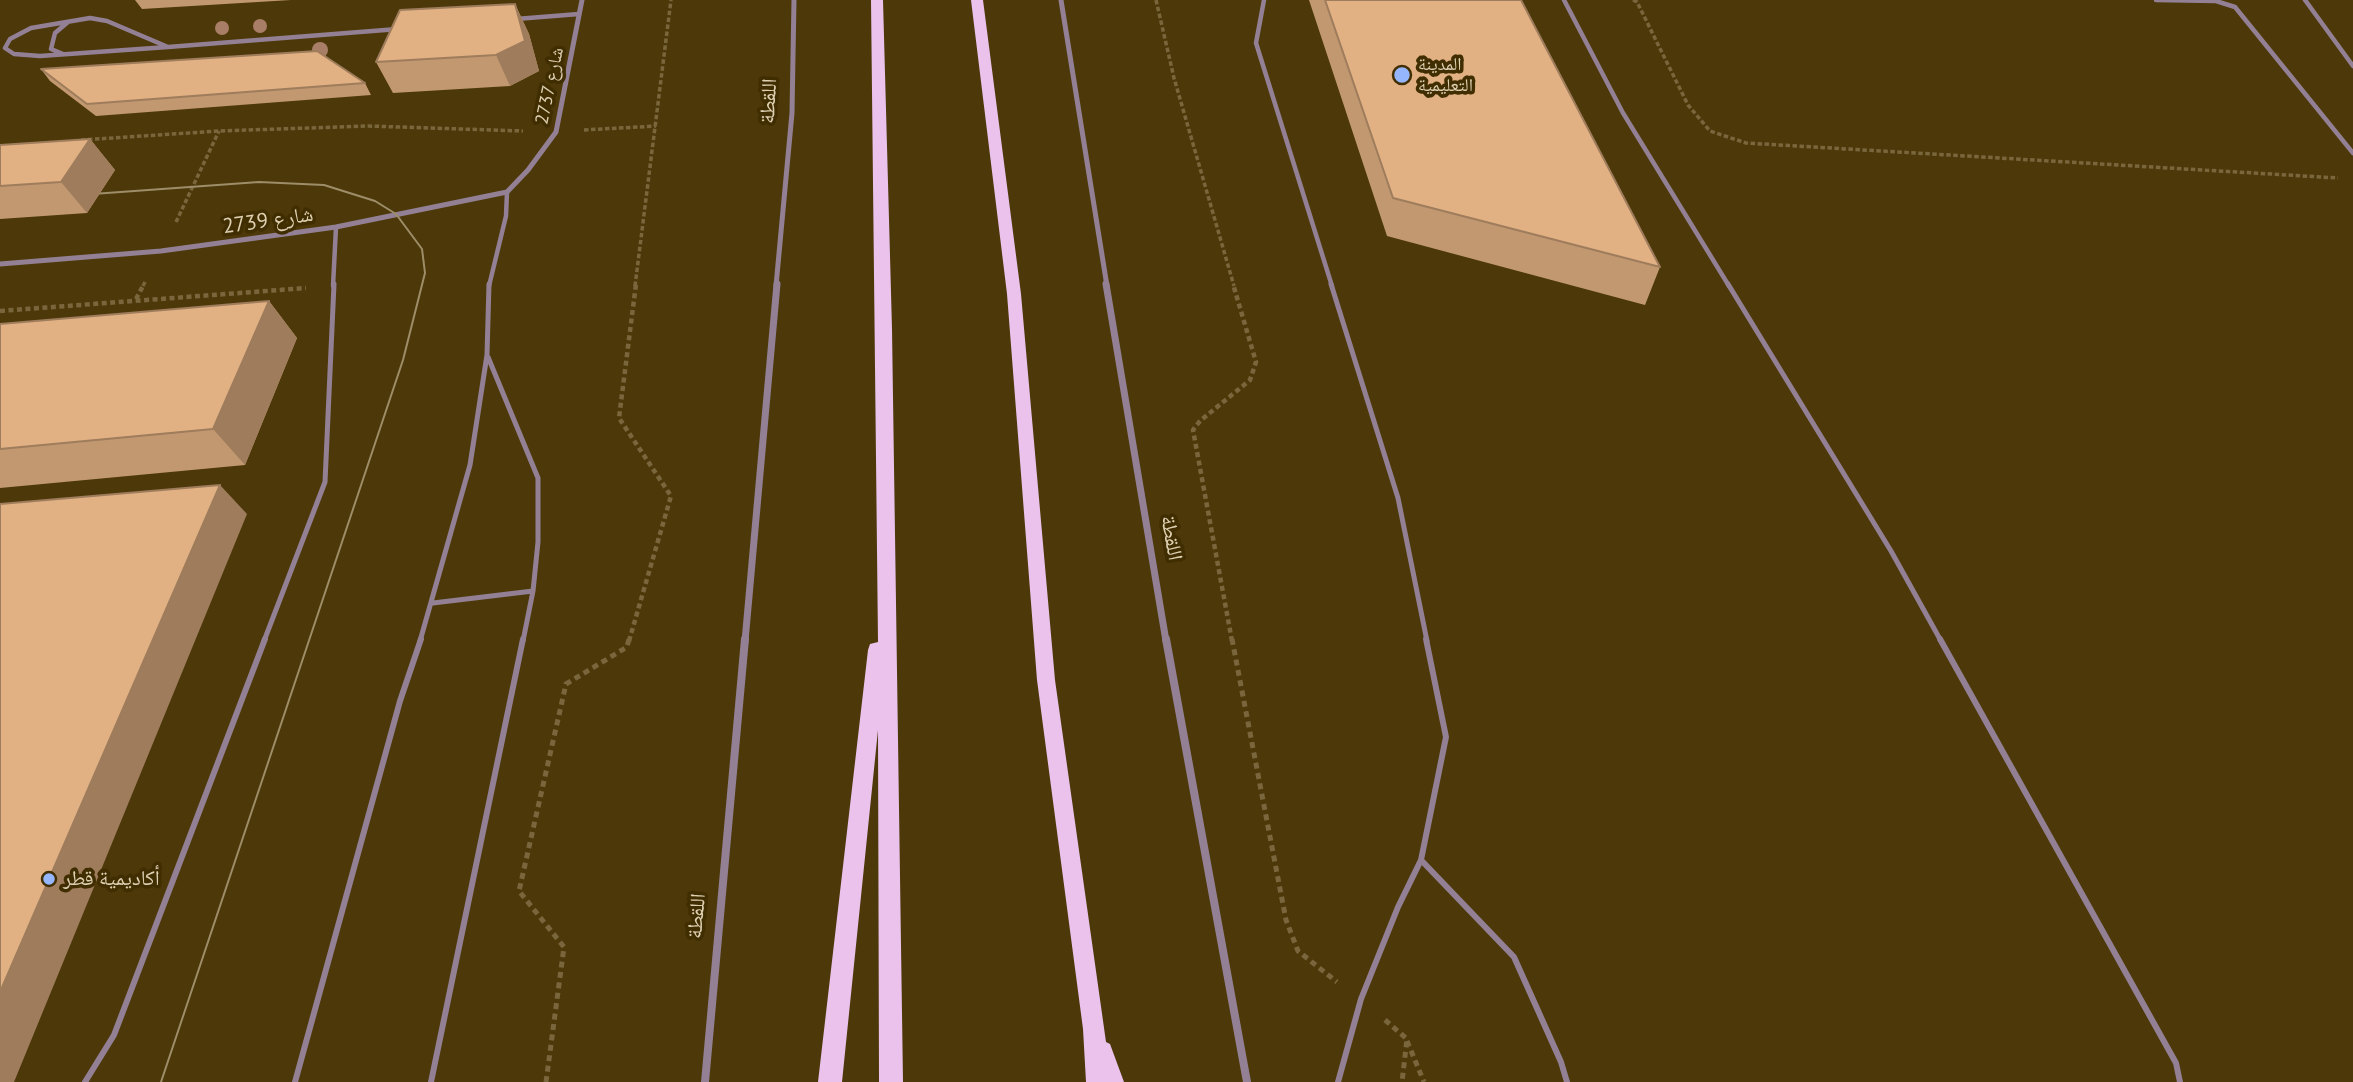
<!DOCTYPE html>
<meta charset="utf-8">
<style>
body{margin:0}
canvas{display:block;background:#4c3809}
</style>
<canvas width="2353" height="1082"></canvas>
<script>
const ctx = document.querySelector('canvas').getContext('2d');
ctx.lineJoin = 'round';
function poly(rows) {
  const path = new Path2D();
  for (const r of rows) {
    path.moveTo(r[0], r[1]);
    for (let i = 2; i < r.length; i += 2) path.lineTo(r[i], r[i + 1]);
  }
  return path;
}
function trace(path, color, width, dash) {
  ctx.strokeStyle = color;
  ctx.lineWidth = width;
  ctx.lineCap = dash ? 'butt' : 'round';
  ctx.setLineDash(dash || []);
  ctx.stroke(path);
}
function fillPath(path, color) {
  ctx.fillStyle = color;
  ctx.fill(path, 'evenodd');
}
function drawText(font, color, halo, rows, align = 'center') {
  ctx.font = font + ' "PT Sans","Noto Naskh Arabic",sans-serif';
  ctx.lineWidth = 7;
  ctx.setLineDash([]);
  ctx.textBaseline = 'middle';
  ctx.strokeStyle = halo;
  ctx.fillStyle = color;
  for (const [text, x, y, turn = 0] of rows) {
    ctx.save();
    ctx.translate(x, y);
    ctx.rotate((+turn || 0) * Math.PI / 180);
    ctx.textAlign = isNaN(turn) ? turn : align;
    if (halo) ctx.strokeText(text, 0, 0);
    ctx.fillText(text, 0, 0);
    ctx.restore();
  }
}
trace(poly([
 [1156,0,1174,78,1234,286],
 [1633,0,1637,2,1688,105,1710,131,1746,143,2338,178],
 [584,130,656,126],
 [81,140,219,131,368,126,523,131],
 [176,222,219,131],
 [143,286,145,282],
 [635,286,671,0]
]), '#79663d', 3.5, [4.5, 2.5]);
trace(poly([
 [136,299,144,284],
 [0,311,306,288],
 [629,641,671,496,619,418,636,284],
 [1232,641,1193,430,1200,421,1250,380,1256,362,1233,284]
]), '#79663d', 4.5, [5, 3.5]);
trace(poly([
 [1232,639,1286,920,1298,951,1337,982],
 [1385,1020,1407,1039,1402,1082],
 [1407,1041,1424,1082],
 [546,1082,564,947,519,891,566,684,627,647,629,639]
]), '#79663d', 5, [6, 4.5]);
trace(poly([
 [1264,0,1256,43,1332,286],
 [1564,0,1623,113,1729,286],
 [2156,0,2216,1,2235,7,2353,153],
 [2305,0,2353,66],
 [90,18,107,21,168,47,40,56,14,54,5,48,10,39,31,28,90,18],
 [516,19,579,14],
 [168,47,398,29],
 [63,54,51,49,55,33,68,22],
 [333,286,336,227],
 [489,286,506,216,507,192]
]), '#938094', 4.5);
trace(poly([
 [1331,284,1398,498,1427,641],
 [1728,284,1891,551,1941,641],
 [488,357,538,478,538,542,533,591,523,641],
 [433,603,533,591],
 [264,641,325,482,334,284],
 [420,641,470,465,487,355,489,284]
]), '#938094', 5);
trace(poly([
 [1940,639,2176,1063,2180,1082],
 [1421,860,1514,957,1561,1062,1567,1082],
 [85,1082,114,1035,265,639],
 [295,1082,400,701,421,639],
 [431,1082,523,639],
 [1338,1082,1361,999,1398,907,1421,860,1446,737,1426,639]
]), '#938094', 6);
trace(poly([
 [1061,0,1107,286],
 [0,264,161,251,336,227,507,192,528,170,556,132,582,0],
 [776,286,792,113,794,0]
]), '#938094', 5);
trace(poly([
 [1106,284,1166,641],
 [745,641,777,284]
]), '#938094', 7);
trace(poly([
 [1166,639,1247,1082],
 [705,1082,745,639]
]), '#938094', 8);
fillPath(poly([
 [871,0,883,0,892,329,903,1082,879,1082,878,730,842,1082,818,1082,868,650,870,644,878,642,871,0],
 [971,0,983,0,1021,294,1055,680,1106,1042,1110,1044,1124,1082,1086,1082,1083,1029,1037,680,1007,294,971,0]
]), '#eac2ec');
trace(poly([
 [79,195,259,182,324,185,375,201,396,214,422,249,425,273,403,360,161,1082]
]), '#9d8d68', 2);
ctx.fillStyle = '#a87e66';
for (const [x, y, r] of [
 [260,26,7],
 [222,28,7],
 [320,50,8]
]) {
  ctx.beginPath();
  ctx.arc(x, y, r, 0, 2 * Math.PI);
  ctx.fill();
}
fillPath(poly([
 [135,0,291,0,142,9],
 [1309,0,1521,0,1660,267,1645,305,1387,236],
 [515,4,529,34,539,71,510,86,393,93,376,62],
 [41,69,365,83,371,95,96,116,50,81],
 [90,139,115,170,87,213,0,219,0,145],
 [269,301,297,338,245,465,0,488,0,324]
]), '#c29871');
fillPath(poly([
 [515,4,529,34,539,71,510,86,496,55],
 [90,139,115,170,87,213,61,182],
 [269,301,297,338,245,465,213,429],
 [220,485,247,514,14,1082,0,1082,0,992]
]), '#9e7c5c');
const building = poly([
 [1325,0,1521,0,1660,267,1393,198,1325,0],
 [515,4,525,41,496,55,376,62,400,10,515,4],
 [317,51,365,83,87,104,41,69,317,51],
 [90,139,61,182,0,186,0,145,90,139],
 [269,301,213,429,0,449,0,324,269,301],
 [220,485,0,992,0,504,220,485]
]);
fillPath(building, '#e1b183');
trace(building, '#9e7c5c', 2);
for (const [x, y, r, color] of [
 [1402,75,9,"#95b6fd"],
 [49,879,7,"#95b6fd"]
]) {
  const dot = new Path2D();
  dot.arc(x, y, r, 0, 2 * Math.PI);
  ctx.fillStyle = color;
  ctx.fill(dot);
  trace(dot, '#412e00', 2.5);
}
drawText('18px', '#ded0b3', '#412e00', [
 ["المدينة",1418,65],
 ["التعليمية",1418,86]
], 'left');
drawText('18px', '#ded0b3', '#412e00', [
 ["شارع 2737",550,86,-78]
]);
drawText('21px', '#ded0b3', '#412e00', [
 ["اللقطة",769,101,-87],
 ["شارع 2739",268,221,-8],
 ["اللقطة",1171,538,80],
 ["اللقطة",697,916,-85]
]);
drawText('21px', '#ded0b3', '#412e00', [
 ["أكاديمية قطر",63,879]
], 'left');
</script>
